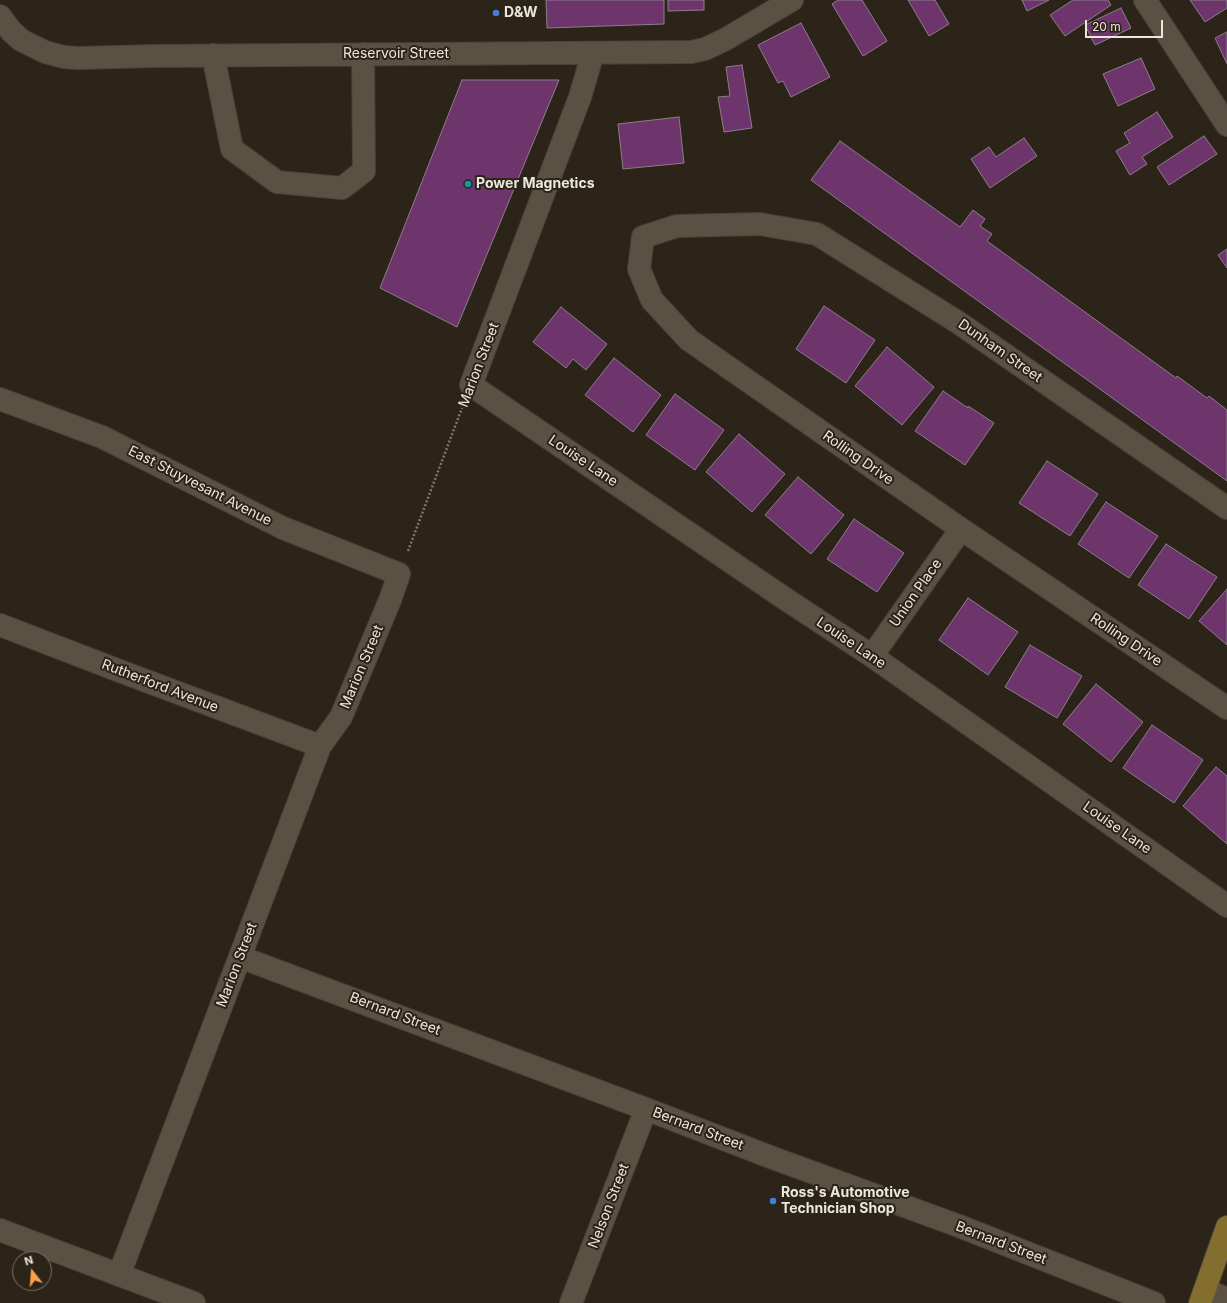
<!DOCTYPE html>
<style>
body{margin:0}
#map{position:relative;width:1227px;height:1303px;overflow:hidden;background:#2c2418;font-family:Inter,sans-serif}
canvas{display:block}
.north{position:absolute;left:12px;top:1251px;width:40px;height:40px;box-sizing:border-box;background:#2c2418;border:1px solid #797267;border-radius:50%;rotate:343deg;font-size:11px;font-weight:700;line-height:16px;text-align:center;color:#ece7de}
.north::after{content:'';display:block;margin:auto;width:14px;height:18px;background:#f8a04b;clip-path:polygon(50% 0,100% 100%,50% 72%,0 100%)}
.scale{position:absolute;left:1085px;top:20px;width:78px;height:18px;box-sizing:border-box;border:2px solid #ece7de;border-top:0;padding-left:5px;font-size:12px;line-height:14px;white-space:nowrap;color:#ece7de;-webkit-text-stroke:3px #2c2418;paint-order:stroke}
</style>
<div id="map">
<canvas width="1227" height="1303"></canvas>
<div class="north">N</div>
<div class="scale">20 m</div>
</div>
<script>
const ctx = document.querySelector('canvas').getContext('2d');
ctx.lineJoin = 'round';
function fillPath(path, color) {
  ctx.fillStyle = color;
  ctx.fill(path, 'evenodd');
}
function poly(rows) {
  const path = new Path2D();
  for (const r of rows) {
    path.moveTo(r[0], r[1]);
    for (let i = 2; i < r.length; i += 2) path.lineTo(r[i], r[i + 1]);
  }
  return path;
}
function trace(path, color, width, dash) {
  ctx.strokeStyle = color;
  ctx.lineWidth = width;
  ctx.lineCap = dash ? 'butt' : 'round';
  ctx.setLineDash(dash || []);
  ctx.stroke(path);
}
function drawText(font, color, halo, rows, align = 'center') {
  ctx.font = font + ' Inter,sans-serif';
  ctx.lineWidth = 4;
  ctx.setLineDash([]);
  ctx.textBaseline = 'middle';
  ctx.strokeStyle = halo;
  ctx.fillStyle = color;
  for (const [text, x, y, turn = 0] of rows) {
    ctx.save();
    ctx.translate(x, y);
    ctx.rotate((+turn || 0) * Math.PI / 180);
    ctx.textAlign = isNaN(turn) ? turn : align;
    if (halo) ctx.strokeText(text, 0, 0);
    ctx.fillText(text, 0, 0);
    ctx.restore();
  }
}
const building = poly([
 [546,0,664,0,664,24,547,28,546,0],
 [668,0,704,0,704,10,668,11,668,0],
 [838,0,862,0,887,41,863,56,832,4,838,0],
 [908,0,935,0,949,24,929,36,908,0],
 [1022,0,1049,0,1027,11,1022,0],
 [1073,0,1108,0,1111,5,1065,36,1050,15,1073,0],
 [1190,0,1227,0,1227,8,1205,22,1190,0],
 [1121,8,1131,28,1095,45,1085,25,1121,8],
 [801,23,830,77,791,97,783,81,778,83,758,45,801,23],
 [1227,32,1227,64,1215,38,1227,32],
 [1141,58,1155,89,1118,106,1103,74,1141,58],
 [742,65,752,128,724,132,718,97,730,96,726,67,742,65],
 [462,80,559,80,457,327,380,288,462,80],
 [1157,112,1173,137,1142,157,1147,164,1130,175,1116,151,1130,143,1124,133,1157,112],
 [679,117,684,163,623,169,618,124,679,117],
 [1204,136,1217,154,1169,185,1157,167,1204,136],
 [1024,138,1037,156,990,188,971,159,989,147,996,157,1024,138],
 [840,141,960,227,973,210,985,219,980,226,992,234,987,241,1176,378,1177,376,1207,398,1209,396,1227,410,1227,481,811,180,840,141],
 [1227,249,1227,268,1218,255,1227,249],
 [824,306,875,340,846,383,796,349,824,306],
 [561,307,607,344,586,370,573,359,566,368,533,342,561,307],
 [887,347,934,387,902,425,855,386,887,347],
 [614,358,661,395,633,432,585,395,614,358],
 [943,391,968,408,968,406,994,423,965,465,915,431,943,391],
 [675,394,724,430,695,470,646,435,675,394],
 [739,434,785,474,752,512,706,472,739,434],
 [1047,461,1098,494,1070,536,1019,503,1047,461],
 [798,477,844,515,811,554,765,515,798,477],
 [1106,502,1158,536,1129,578,1078,544,1106,502],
 [854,519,904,553,877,592,827,559,854,519],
 [1166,544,1217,577,1189,619,1138,585,1166,544],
 [1227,589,1227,645,1199,621,1227,589],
 [968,598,1018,632,988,675,939,640,968,598],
 [1030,645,1082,676,1057,718,1005,687,1030,645],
 [1096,684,1143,722,1111,762,1063,724,1096,684],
 [1152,725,1203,760,1174,803,1123,768,1152,725],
 [1216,767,1227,776,1227,844,1183,806,1216,767]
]);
fillPath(building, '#6d356b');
trace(building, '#8b7e8a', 1);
const minor = poly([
 [1145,0,1227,125],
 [0,16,11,31,21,40,45,52,64,57,78,58,155,56,691,52,705,49,726,39,792,0],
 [593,53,580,97,471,385,781,596,872,656,1227,906],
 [213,55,232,149,277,182,342,188,364,171,363,54],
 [0,399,102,437,283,528,399,574,390,600,341,717,320,746,119,1275],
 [1227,508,959,323,817,234,760,224,677,226,643,237,639,269,652,300,689,340,961,529,1227,708],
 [0,625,125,673,320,746],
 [872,656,961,529],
 [240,957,646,1109,773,1158,959,1226,1154,1303],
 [0,1230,194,1303],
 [1205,1290,1227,1299],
 [571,1303,646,1109]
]);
const major = poly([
 [1200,1303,1227,1227]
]);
trace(minor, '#484138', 24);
trace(major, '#484138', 24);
trace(poly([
 [408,551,462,408]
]), '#7e776c', 2.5, [2, 2]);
trace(minor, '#5a5143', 22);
trace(major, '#836e2f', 22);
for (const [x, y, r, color] of [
 [496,13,4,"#3f7fe0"],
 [468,184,4,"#0f9aa8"],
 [773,1201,4,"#3f7fe0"]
]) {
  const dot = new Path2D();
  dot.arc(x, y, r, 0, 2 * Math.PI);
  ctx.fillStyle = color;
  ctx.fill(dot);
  trace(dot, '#2c2418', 1.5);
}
drawText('bold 14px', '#ece7de', '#2c2418', [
 ["D&W",504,13],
 ["Power Magnetics",476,184],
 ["Ross's Automotive",781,1193],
 ["Technician Shop",781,1209]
], 'left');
drawText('14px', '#ece7de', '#2c2418', [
 ["Reservoir Street",396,54],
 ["Dunham Street",1000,351,35],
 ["Marion Street",479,365,-69],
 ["Rolling Drive",858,458,35],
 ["Louise Lane",583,461,34],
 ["East Stuyvesant Avenue",200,486,27],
 ["Union Place",916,593,-55],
 ["Rolling Drive",1126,640,34],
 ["Louise Lane",851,643,34],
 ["Marion Street",362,667,-67],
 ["Rutherford Avenue",160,686,21],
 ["Louise Lane",1117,828,35],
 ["Marion Street",237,965,-69],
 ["Bernard Street",395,1014,21],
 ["Bernard Street",698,1129,21],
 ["Nelson Street",609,1206,-69],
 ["Bernard Street",1001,1243,21]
]);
</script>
